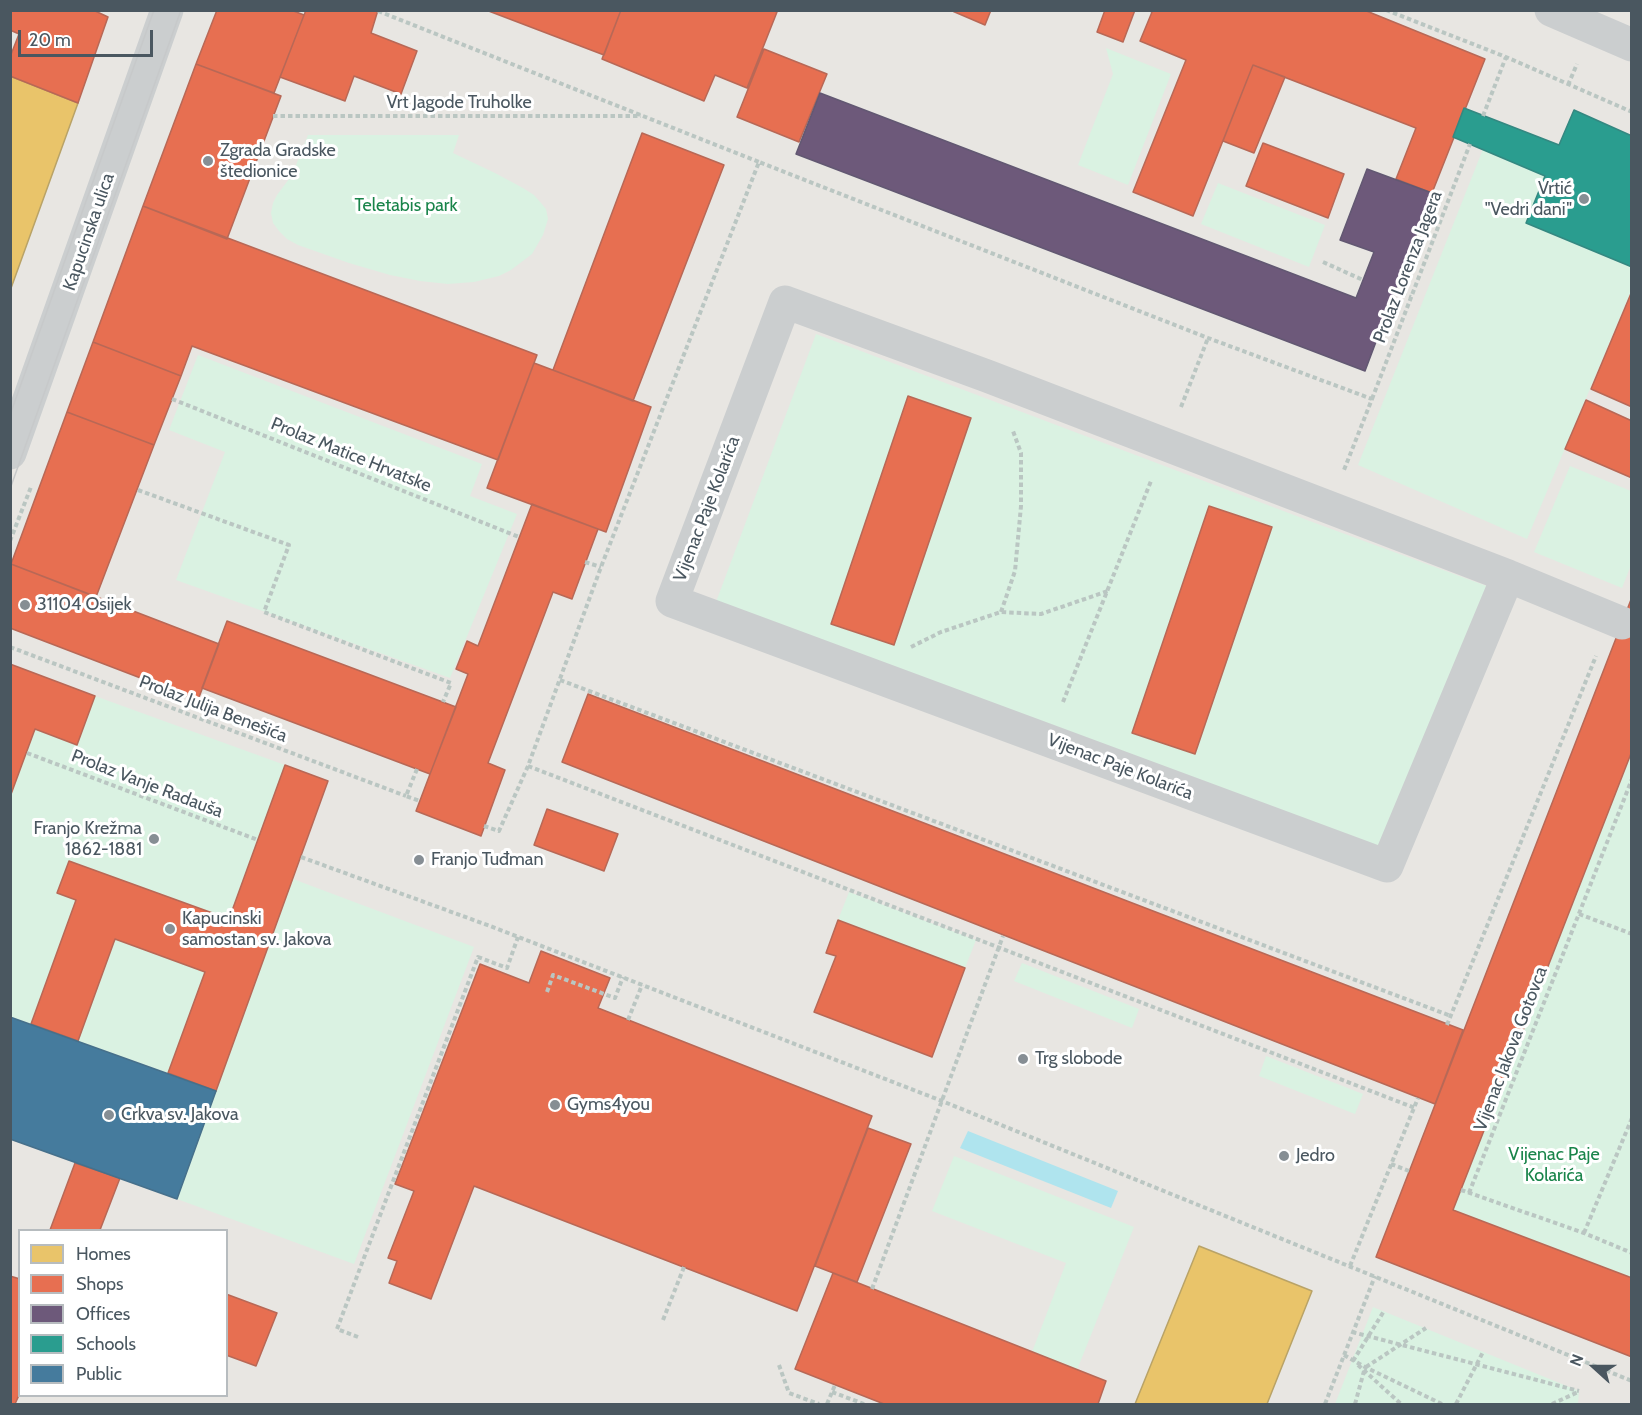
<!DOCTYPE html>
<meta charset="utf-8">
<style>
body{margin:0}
#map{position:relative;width:1642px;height:1415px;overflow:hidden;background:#f4f4f4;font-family:Cabin,sans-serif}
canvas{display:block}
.frame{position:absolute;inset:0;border:12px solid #4a5760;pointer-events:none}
.legend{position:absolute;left:18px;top:1229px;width:210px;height:168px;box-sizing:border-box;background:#fff;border:2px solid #b7bcbf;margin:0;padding:8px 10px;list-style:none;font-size:18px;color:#4a5760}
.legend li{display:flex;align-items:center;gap:12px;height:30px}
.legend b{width:30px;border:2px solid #b7bcbf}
.north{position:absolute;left:1564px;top:1337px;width:60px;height:60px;-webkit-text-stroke:4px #fff;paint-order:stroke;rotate:291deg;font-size:16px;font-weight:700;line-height:24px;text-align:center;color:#4a5760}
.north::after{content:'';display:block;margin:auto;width:21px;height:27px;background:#4a5760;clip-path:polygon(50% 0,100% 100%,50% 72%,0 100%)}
.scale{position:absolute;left:18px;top:30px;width:135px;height:27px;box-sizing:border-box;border:3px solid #4a5760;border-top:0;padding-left:8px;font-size:18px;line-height:21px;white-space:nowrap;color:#4a5760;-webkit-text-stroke:4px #fff;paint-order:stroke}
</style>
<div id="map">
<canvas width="1642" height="1415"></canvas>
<div class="frame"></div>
<ul class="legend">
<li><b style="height:16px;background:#e9c46a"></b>Homes</li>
<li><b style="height:16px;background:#e76f51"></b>Shops</li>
<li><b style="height:16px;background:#6d597a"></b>Offices</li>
<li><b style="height:16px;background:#2a9d8f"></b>Schools</li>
<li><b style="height:16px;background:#457b9d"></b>Public</li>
</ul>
<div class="north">N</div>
<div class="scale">20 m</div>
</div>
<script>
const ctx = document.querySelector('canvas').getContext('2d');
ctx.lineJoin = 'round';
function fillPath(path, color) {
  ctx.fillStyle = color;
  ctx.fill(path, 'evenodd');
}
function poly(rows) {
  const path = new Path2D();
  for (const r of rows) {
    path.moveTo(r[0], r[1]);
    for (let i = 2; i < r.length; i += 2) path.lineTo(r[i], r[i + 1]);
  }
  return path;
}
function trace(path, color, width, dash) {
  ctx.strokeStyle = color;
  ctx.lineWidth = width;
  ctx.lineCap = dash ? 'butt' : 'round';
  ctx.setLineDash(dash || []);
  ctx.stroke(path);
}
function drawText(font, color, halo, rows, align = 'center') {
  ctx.font = font + ' Cabin,sans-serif';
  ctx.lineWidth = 6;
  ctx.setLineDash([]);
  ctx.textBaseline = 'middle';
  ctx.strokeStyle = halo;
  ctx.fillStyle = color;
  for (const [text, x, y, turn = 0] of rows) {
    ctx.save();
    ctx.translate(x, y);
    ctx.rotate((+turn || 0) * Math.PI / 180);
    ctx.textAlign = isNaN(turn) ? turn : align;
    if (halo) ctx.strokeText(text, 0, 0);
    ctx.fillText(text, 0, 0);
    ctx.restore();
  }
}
fillPath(poly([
 [10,11,1631,11,1631,1404,11,1404],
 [20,1230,226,1230,226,1396,20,1396]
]), '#e8e6e2');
fillPath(poly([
 [1106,48,1171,74,1128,185,1078,165,1113,74],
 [308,135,459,135,453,153,495,173,523,188,534,195,541,203,546,209,548,219,543,235,532,254,511,270,499,276,474,282,448,284,420,281,390,275,349,263,298,245,287,239,279,231,273,223,271,213,273,203,277,195,292,175],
 [1483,149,1545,176,1526,223,1631,267,1631,291,1527,539,1358,465],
 [1218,183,1325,225,1309,267,1201,224],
 [816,334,1315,523,1492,588,1384,854,716,602],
 [198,355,482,464,470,496,517,514,450,678,176,580,225,452,169,430],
 [1570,466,1631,491,1631,565,1622,588,1534,552],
 [95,696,285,765,229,919,69,862,58,893,76,900,31,1024,11,1017,10,797,35,729,77,745],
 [1631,751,1631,1278,1453,1210],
 [293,879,474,947,354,1264,177,1199],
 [849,892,976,940,965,968,838,920],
 [115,939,205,972,168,1073,78,1041],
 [1022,963,1139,1009,1132,1028,1014,981],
 [1266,1056,1363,1094,1355,1114,1259,1076],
 [954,1156,1134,1227,1077,1370,1032,1352,1066,1263,932,1211],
 [1373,1307,1579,1391,1578,1404,1335,1404]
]), '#daf2e2');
fillPath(poly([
 [968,1131,1118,1191,1111,1208,960,1148]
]), '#afe4ee');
const homes = poly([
 [10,76,78,103,10,291,10,76],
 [1199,1246,1312,1291,1267,1404,1135,1404,1199,1246]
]);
fillPath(homes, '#e9c46a');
trace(homes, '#b9a367', 1.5);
const shops = poly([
 [10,10,93,10,108,17,78,103,10,76,10,57,19,34,10,30,10,10],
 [217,10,291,10,304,15,274,93,196,64,217,10],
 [306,10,378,10,371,33,417,51,401,94,354,76,345,101,280,77,306,10],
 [486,10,621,10,604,55,486,10],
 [621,10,772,10,777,12,747,88,715,75,704,101,602,59,621,10],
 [950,10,991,10,985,25,950,10],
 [1105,10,1135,10,1123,42,1097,32,1105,10],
 [1148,10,1364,10,1485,59,1432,193,1396,179,1416,128,1253,65,1193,216,1133,192,1186,60,1140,41,1152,12,1148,10],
 [764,49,827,74,799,142,737,117,764,49],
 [196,64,281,96,227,239,143,206,196,64],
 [1253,65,1285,77,1254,153,1223,141,1253,65],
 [642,133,724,165,633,401,553,370,642,133],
 [1263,143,1344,174,1328,218,1246,186,1263,143],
 [143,206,537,355,498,460,192,346,181,376,93,342,143,206],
 [1632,291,1632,407,1591,389,1632,291],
 [93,342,181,376,154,445,67,412,93,342],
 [534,363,651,407,606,532,487,488,534,363],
 [908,396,971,418,894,645,831,624,908,396],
 [1586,400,1632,421,1632,478,1565,449,1586,400],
 [67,412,154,445,96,597,11,564,67,412],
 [532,504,598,529,572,599,553,592,488,763,505,770,481,836,416,811,468,674,456,669,467,641,478,646,532,504],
 [1209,506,1272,527,1195,754,1132,733,1209,506],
 [11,564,219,644,198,700,10,628,11,564],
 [1632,597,1632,751,1453,1210,1632,1278,1632,1357,1376,1257,1632,597],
 [227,621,456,707,430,774,202,688,227,621],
 [10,664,95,696,77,745,35,729,10,797,10,664],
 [588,694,1463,1030,1435,1104,562,762,588,694],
 [285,765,328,781,216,1091,168,1073,205,972,115,939,78,1041,31,1024,76,900,57,893,69,861,229,919,285,765],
 [547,809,618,834,604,871,534,845,547,809],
 [838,920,965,968,932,1057,814,1012,836,956,826,953,838,920],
 [541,951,610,978,598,1008,872,1116,797,1311,474,1186,431,1299,389,1283,397,1261,388,1258,414,1191,395,1184,480,964,529,983,541,951],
 [868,1128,911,1144,857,1282,815,1266,868,1128],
 [75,1163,120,1178,100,1230,50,1230,75,1163],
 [833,1273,1106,1381,1098,1404,884,1404,795,1369,833,1273],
 [10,1276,20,1279,20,1393,15,1404,10,1404,10,1276],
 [226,1294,277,1313,256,1366,226,1355,226,1294]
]);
fillPath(shops, '#e76f51');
trace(shops, '#b86856', 1.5);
const offices = poly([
 [820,93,1356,298,1374,252,1340,240,1367,169,1432,193,1365,371,796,154,820,93]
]);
fillPath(offices, '#6d597a');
trace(offices, '#625872', 1.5);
const schools = poly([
 [1464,108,1559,145,1574,110,1632,136,1632,267,1526,223,1545,176,1453,137,1464,108]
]);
fillPath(schools, '#2a9d8f');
trace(schools, '#348881', 1.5);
const public = poly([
 [10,1017,216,1091,177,1199,10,1139,10,1017]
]);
fillPath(public, '#457b9d');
trace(public, '#46708b', 1.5);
trace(poly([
 [1386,10,1506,57,1632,112],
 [378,11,759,162],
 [1568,85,1577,64],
 [273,116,641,116],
 [1483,116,1506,57],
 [1323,262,1363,280],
 [1395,291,1411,297],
 [172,399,519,537],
 [1372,399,1470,144],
 [1181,407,1208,338],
 [138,490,289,545,264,612,451,683,443,702],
 [10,541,31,487],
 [585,562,601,567],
 [1001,612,1015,571,1021,506,1021,453,1013,431],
 [10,647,406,796],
 [911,647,941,632,1001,612,1041,614,1108,591],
 [560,680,1451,1016],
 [1063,702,1151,481],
 [27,753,258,840],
 [528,766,1415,1108],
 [417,769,406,796,420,801],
 [484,826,499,831,528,766,601,567,759,162,1208,338,1372,399,1344,470],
 [301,857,490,926,942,1101,1632,1381],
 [1579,914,1632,934],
 [547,992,553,975,615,998,623,977],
 [628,1020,642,985],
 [1447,1025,1596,656],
 [1391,1164,1409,1171],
 [1461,1190,1584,1233,1632,1253],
 [1469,1193,1632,779],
 [1584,1233,1632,1118],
 [1350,1266,1418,1098],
 [872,1289,1003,936],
 [663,1320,684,1267],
 [1352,1332,1579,1391],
 [358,1337,337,1329,478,957,507,968,518,937],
 [1344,1355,1365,1367,1442,1404],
 [1353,1361,1384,1311],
 [779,1365,789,1393,819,1404],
 [1358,1365,1401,1404],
 [1366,1367,1426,1328],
 [832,1392,864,1404],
 [827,1404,835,1385],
 [1325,1404,1375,1276],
 [1355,1404,1364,1371],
 [1456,1404,1483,1352],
 [1552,1404,1578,1392]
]), '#bac6c2', 4, [4.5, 3]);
trace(poly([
 [10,453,167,10]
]), '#cbcecf', 33);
trace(poly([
 [1551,10,1632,45],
 [785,302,987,376,1508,576,1387,866,672,601,785,302],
 [1508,576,1622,623]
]), '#cbcecf', 33);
trace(poly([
 [10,415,154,10],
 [10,489,181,10]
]), '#c7c9ca', 1.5);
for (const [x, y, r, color] of [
 [208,161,6,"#868e94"],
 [1584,199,6,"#868e94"],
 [25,605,6,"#868e94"],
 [154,839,6,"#868e94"],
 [419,860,6,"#868e94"],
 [170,929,6,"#868e94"],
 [1023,1059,6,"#868e94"],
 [555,1105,6,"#868e94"],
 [109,1115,6,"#868e94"],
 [1284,1156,6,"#868e94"]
]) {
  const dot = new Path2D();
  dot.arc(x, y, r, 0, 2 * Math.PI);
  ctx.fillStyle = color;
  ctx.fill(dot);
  trace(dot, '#fff', 2);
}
drawText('18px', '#4a5760', '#fff', [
 ["Vrt Jagode Truholke",459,103],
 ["Kapucinska ulica",89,232,-71],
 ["Prolaz Lorenza Jagera",1408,267,-69],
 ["Prolaz Matice Hrvatske",351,455,22],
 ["Vijenac Paje Kolarića",707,509,-69],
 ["Prolaz Julija Benešića",213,709,21],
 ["Vijenac Paje Kolarića",1120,767,21],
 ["Prolaz Vanje Radauša",147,784,21],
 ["Vijenac Jakova Gotovca",1511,1049,-69]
]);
drawText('18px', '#4a5760', '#fff', [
 ["Zgrada Gradske",220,151],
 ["štedionice",220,172],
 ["Vrtić",1572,189,"right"],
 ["\"Vedri dani\"",1572,210,"right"],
 ["31104 Osijek",37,605],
 ["Franjo Krežma",142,829,"right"],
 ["1862-1881",142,850,"right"],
 ["Franjo Tuđman",431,860],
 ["Kapucinski",182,919],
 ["samostan sv. Jakova",182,940],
 ["Trg slobode",1035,1059],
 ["Gyms4you",567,1105],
 ["Crkva sv. Jakova",121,1115],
 ["Jedro",1296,1156]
], 'left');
drawText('18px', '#19844a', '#fff', [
 ["Teletabis park",406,206],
 ["Vijenac Paje",1554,1155],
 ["Kolarića",1554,1176]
]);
</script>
